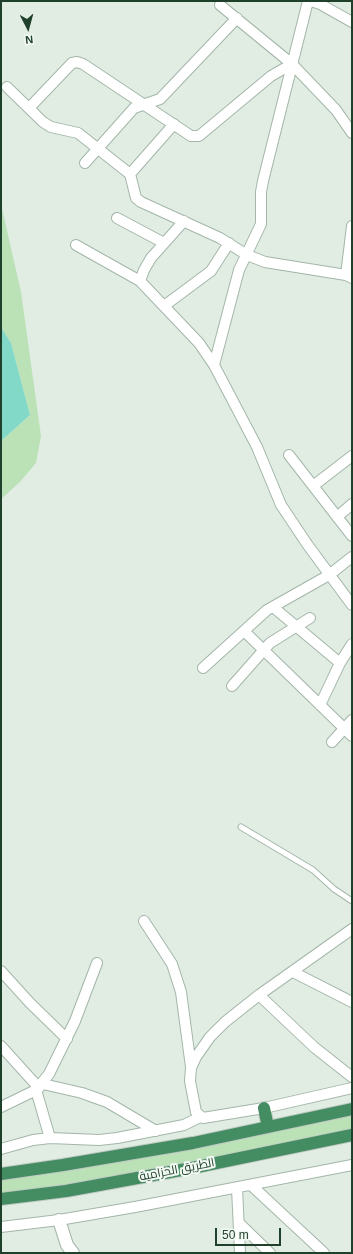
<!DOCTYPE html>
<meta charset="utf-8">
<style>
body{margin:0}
#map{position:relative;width:353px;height:1254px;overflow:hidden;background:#e1ede3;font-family:Helvetica,sans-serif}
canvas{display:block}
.frame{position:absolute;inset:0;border:2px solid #1f402b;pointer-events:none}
.north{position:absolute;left:8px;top:8px;width:40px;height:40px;-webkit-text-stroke:3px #f2f9f3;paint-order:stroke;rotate:174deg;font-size:11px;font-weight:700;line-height:16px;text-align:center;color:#1f402b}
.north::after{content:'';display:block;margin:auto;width:14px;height:18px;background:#1f402b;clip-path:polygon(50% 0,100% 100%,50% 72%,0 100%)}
.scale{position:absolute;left:215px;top:1228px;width:66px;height:18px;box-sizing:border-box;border:2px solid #1f402b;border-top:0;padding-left:5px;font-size:12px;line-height:14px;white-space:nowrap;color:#1f402b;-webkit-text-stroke:3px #f2f9f3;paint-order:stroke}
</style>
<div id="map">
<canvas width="353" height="1254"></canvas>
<div class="frame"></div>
<div class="north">N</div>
<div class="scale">50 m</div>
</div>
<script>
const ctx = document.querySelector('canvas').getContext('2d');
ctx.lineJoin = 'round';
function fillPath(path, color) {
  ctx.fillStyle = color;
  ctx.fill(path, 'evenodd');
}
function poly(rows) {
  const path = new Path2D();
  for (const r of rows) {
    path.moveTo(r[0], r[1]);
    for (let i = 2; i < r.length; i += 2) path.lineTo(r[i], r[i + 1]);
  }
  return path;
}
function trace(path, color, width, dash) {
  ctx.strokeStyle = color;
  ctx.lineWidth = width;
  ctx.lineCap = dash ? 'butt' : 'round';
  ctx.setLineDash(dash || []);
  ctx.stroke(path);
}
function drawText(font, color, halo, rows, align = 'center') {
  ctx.font = font + ' Helvetica,Cairo,sans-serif';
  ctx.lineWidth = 4;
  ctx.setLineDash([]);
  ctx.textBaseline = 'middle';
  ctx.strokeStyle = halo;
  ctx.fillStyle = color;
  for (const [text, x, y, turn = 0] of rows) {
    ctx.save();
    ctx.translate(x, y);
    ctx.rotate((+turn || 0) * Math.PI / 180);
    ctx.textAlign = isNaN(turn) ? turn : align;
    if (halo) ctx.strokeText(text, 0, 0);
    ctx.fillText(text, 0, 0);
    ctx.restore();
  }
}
fillPath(poly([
 [1,204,21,292,41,436,36,463,20,482,1,499,1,441,30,415,11,343,1,327],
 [352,1115,352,1132,57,1188,1,1194,1,1179,131,1160]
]), '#bbe1b7');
fillPath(poly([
 [1,327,11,343,30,415,1,441]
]), '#82d9c7');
const service = poly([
 [241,827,313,870,334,889,352,901]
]);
const minor = poly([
 [311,1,320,4,352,22],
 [220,5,292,64,336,110,352,133],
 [7,87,43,122,51,127,78,133,130,174,136,198,141,202,220,238,247,255,265,262,346,275,352,278],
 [29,108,72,63,77,62,83,64,191,136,199,136,271,76,292,64],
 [85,163,134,108,160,99,237,18],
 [130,174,174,124],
 [117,218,164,243],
 [76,245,140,281,199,343,214,365,257,447,281,505,307,544,352,605],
 [346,275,352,226],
 [140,281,144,270,151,258,184,221],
 [164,306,211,271,229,243],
 [214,365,239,270,261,224,261,192,263,181,308,1],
 [289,455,352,536],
 [313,486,352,456],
 [337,517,352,504],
 [273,607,340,663],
 [244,631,352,736],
 [203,668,267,610,329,575,352,557],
 [232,686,270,643,310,618],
 [320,705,340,663,352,644],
 [332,742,352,720],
 [144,921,172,964,181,992,191,1067],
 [352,929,259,995,225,1022,210,1037,196,1057,191,1068,190,1081,196,1112,203,1118,264,1108,352,1088],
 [1,971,30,1003,67,1039],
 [293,972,352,1002],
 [259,995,314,1047,352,1077],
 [1,1046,39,1088],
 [43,1084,82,1093,107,1102,156,1131],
 [36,1090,50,1138],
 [1,1107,36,1090,49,1074,75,1021,97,963],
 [1,1149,33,1140,50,1138,99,1140,117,1138,184,1125,200,1117],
 [251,1185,324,1253],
 [237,1188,240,1253],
 [239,1223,270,1253],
 [1,1227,59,1220,135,1207,352,1165]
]);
const tertiary = poly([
 [59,1220,67,1245,73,1253]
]);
const trunk = poly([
 [264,1108,268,1127],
 [1,1174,63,1165,193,1143,352,1109],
 [1,1199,66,1191,192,1168,352,1135]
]);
trace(service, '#a3b6a8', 7);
trace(minor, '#a3b6a8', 12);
trace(tertiary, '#a3b6a8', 14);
trace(trunk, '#c0cac4', 14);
trace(service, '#fff', 5);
trace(minor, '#fff', 10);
trace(tertiary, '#fff', 12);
trace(trunk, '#448c62', 12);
drawText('12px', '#1f402b', '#f2f9f3', [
 ["الطريق الحزامية",177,1170,-11]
]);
</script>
